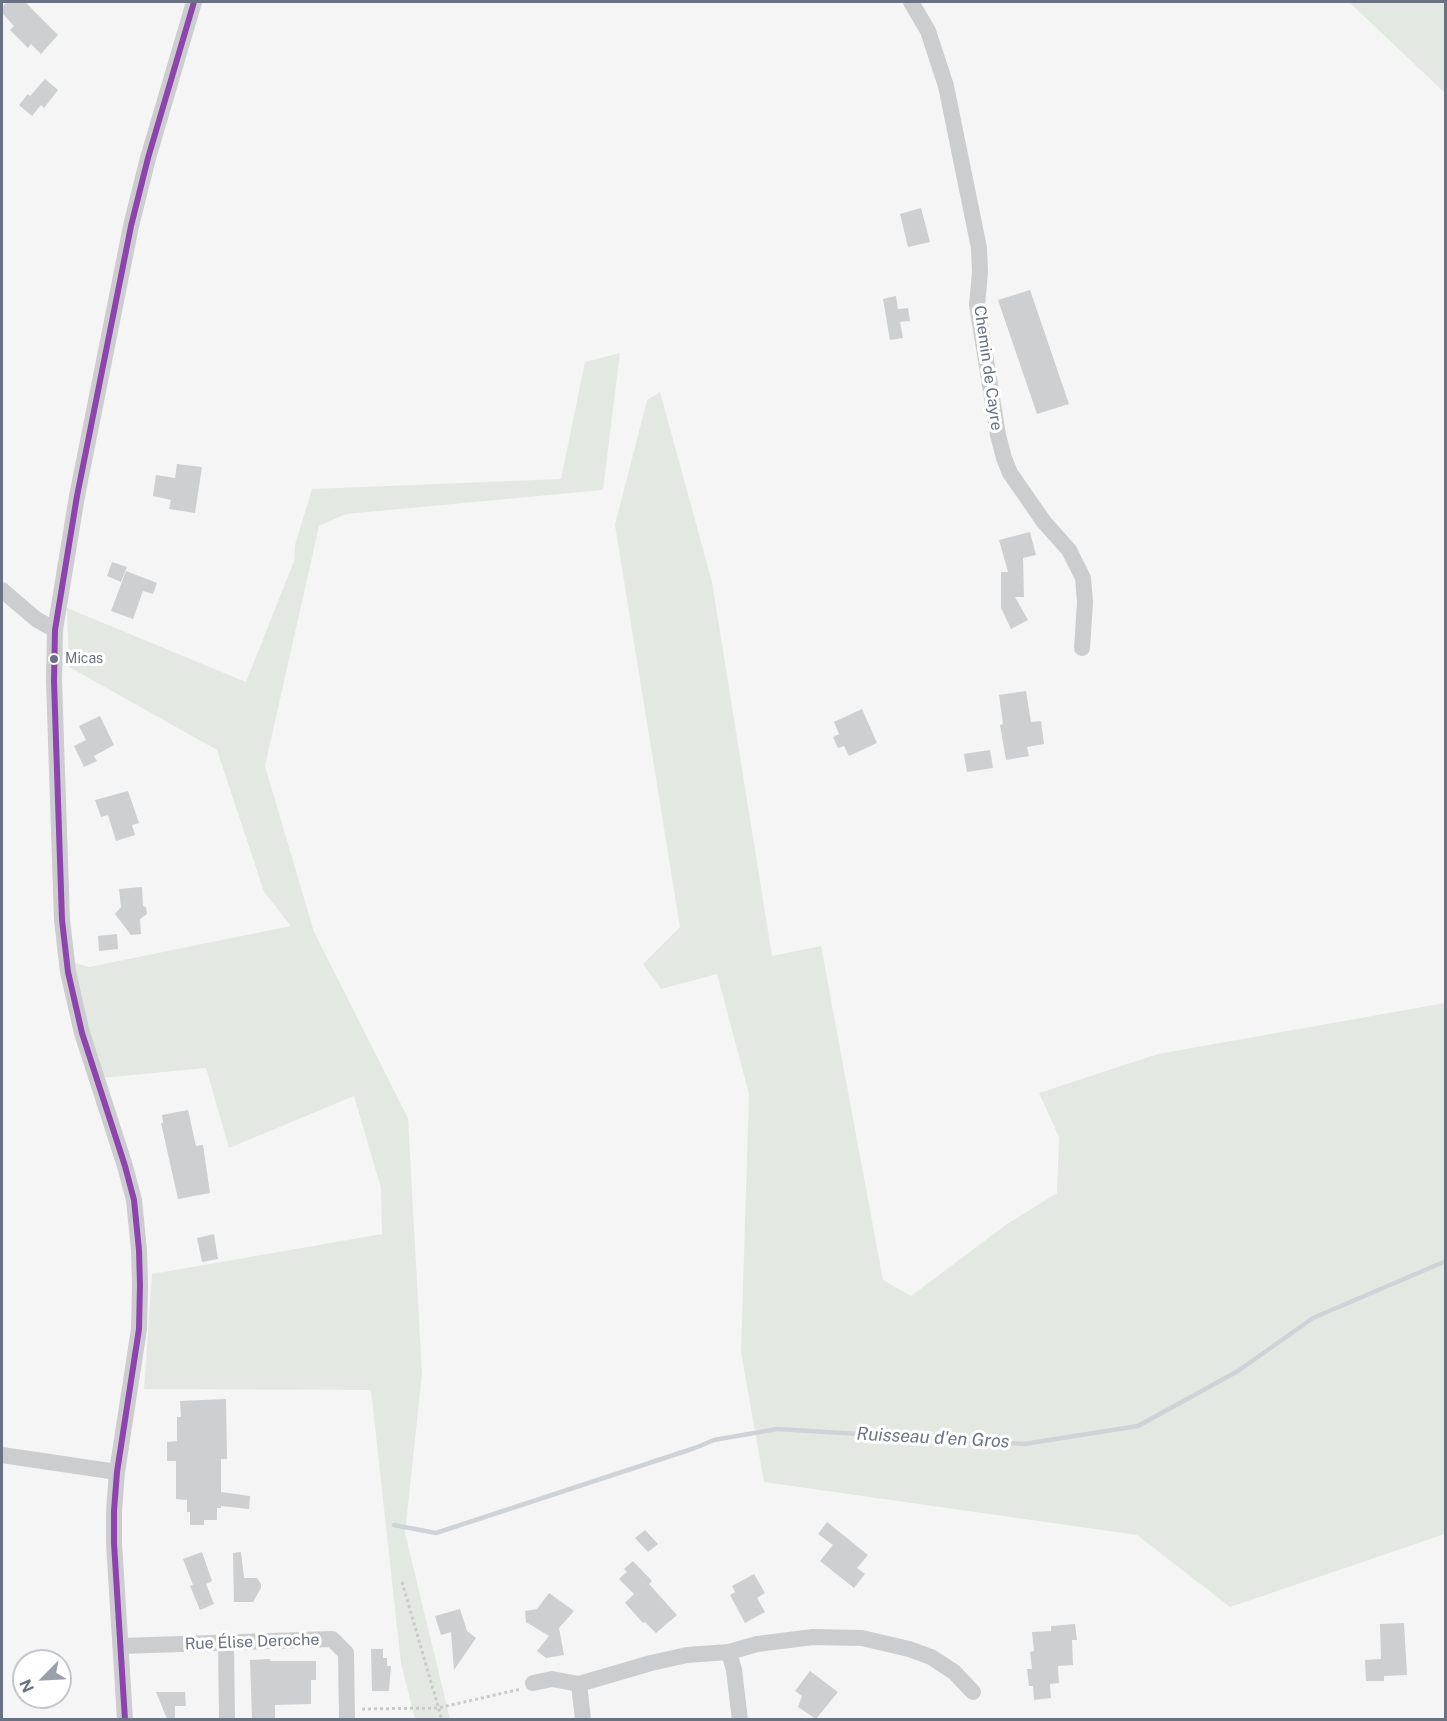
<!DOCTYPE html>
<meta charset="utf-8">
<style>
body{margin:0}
#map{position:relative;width:1447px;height:1721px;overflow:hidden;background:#f5f5f5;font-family:"Public Sans",sans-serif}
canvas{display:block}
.frame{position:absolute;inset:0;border:3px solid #697182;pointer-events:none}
.north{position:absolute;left:12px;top:1649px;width:60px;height:60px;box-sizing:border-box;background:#fff;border:2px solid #c3c6cd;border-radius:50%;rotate:246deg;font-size:16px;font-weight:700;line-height:24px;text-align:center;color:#697182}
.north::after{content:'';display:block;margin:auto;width:21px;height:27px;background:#9a9faa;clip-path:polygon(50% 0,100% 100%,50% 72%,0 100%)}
</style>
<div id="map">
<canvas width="1447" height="1721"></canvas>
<div class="frame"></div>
<div class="north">N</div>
</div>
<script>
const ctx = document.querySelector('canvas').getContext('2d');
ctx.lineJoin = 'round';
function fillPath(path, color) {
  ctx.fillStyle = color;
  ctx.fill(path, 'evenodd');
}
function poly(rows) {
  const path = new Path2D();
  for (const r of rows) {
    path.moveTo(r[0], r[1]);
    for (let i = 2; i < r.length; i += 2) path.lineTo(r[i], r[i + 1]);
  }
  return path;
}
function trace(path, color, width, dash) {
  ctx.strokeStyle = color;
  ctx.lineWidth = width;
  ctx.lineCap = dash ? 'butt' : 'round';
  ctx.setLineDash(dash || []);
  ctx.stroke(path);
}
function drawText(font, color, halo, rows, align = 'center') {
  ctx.font = font + ' "Public Sans",sans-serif';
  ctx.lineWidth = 6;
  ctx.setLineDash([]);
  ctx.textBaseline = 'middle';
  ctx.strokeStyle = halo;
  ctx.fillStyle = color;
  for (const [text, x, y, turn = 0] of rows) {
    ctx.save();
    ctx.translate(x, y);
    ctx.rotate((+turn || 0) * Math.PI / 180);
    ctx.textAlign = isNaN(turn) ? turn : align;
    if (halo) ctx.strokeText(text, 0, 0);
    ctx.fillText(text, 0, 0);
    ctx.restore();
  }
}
fillPath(poly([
 [1349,2,1445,2,1445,93],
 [620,353,603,490,346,514,319,526,265,766,314,932,408,1118,422,1374,405,1533,450,1719,415,1719,401,1663,371,1390,144,1389,152,1274,382,1234,381,1188,354,1096,229,1148,206,1068,101,1078,72,962,89,967,291,926,264,892,217,750,69,667,67,608,246,682,294,561,295,545,312,489,561,479,585,362],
 [660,392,712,582,772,956,821,946,883,1280,911,1296,1007,1224,1057,1193,1059,1137,1039,1093,1158,1054,1445,1003,1445,1534,1230,1607,1137,1535,764,1482,741,1352,749,1094,717,974,661,989,643,964,680,927,615,525,647,400]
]), '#e4e8e3');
trace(poly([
 [394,1525,436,1533,695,1448,714,1440,777,1429,1024,1444,1138,1426,1238,1371,1313,1318,1446,1261]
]), '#cfd3d8', 4.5);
fillPath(poly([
 [7,2,25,2,58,35,41,54,31,44,28,48,10,30,14,26,2,13,2,7],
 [45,79,58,90,44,108,41,105,32,116,19,105,28,94,30,96],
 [921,208,930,242,908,247,900,214],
 [1030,290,1069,404,1037,414,998,300],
 [896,296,898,309,908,308,910,321,900,322,903,338,890,340,883,299],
 [177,464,202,467,195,513,169,509,171,500,153,496,156,475,175,478],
 [1030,532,1036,555,1023,558,1024,597,1015,597,1028,620,1011,629,1001,608,1001,572,1008,572,999,540],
 [112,562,127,567,121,582,107,576],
 [126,571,157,583,153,594,143,591,133,619,111,611],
 [1026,691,1031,722,1041,721,1044,744,1027,747,1029,756,1006,760,1000,725,1003,724,999,695],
 [862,709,877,743,849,756,844,746,838,748,833,737,839,734,834,722],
 [100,716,114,745,94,756,97,761,84,767,74,746,86,740,79,726],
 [990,750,993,768,967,772,964,754],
 [128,791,139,823,132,825,135,835,116,841,108,815,101,817,95,800],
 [142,887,143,906,146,907,147,914,140,919,141,934,131,935,115,914,121,907,119,889],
 [117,934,118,949,99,951,98,936],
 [188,1110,196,1146,203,1145,210,1193,178,1199,161,1123,163,1123,162,1115],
 [214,1234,218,1259,202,1262,197,1238],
 [226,1399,227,1459,221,1459,221,1492,250,1496,249,1509,221,1506,221,1508,217,1508,217,1520,204,1520,204,1525,190,1525,190,1512,187,1512,187,1500,176,1499,176,1461,167,1461,167,1442,177,1441,177,1417,181,1417,180,1401],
 [827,1522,868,1555,857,1568,865,1574,854,1588,820,1561,833,1545,818,1534],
 [645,1530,658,1544,648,1552,635,1538],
 [202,1552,212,1581,206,1584,214,1604,200,1610,190,1586,193,1585,183,1559],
 [241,1552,244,1578,257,1578,261,1584,261,1588,253,1602,234,1602,233,1553],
 [633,1561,652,1581,649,1584,677,1615,656,1633,645,1622,643,1623,625,1603,634,1594,619,1579,627,1572,624,1569],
 [754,1574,765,1593,757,1598,765,1612,745,1623,730,1595,735,1592,732,1586],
 [549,1593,574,1611,559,1628,564,1655,546,1658,537,1651,549,1636,526,1622,525,1611,537,1609],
 [460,1609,467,1631,476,1638,454,1670,451,1632,441,1635,435,1616],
 [1404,1623,1407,1675,1384,1676,1384,1681,1366,1681,1365,1660,1381,1659,1380,1624],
 [1075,1624,1077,1640,1072,1640,1073,1665,1058,1666,1059,1683,1050,1684,1051,1698,1034,1700,1033,1686,1029,1686,1027,1669,1032,1669,1030,1652,1034,1651,1032,1632,1051,1631,1051,1626],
 [371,1649,383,1649,383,1658,387,1658,387,1666,391,1666,389,1691,372,1691],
 [270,1659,270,1661,316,1661,316,1680,311,1680,311,1704,275,1705,275,1719,252,1719,250,1660],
 [810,1671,838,1692,816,1719,798,1707,802,1696,795,1691],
 [156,1692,185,1692,186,1706,175,1706,175,1719,167,1719]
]), '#cecfd0');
trace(poly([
 [402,1582,442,1720],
 [362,1709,438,1708,521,1689]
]), '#cacaca', 3, [3, 3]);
trace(poly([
 [911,2,928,31,946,86,979,248,980,272,977,305,998,435,1004,458,1010,473,1044,522,1069,550,1083,578,1085,602,1082,648],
 [2,590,36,619,55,630],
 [2,1455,117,1472],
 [226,1643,227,1720],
 [121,1646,332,1639,346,1653,347,1720],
 [729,1652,734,1670,740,1720],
 [533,1683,552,1679,579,1684,651,1663,687,1655,729,1652,757,1644,813,1637,862,1638,909,1649,931,1657,954,1672,973,1692],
 [579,1684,583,1720],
 [125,1720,114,1543,114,1511,117,1472,139,1329,140,1285,139,1250,134,1200,125,1166,82,1033,68,972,62,920,54,681,55,630,77,496,131,226,148,158,194,2]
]), '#cccdce', 16);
trace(poly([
 [125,1720,114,1543,114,1511,117,1472,139,1329,140,1285,139,1250,134,1200,125,1166,82,1033,68,972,62,920,54,681,55,630,77,496,131,226,148,158,194,2]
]), '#8e44ad', 6);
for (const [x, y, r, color] of [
 [54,659,5,"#697182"]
]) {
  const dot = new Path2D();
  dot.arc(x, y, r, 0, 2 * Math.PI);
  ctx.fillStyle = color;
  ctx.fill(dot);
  trace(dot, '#fff', 2);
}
drawText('14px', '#697182', '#fff', [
 ["Micas",65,659]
], 'left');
drawText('16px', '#697182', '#fff', [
 ["Chemin de Cayre",988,368,82],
 ["Rue Élise Deroche",252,1642,-2]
]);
drawText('italic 18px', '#697785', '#fff', [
 ["Ruisseau d'en Gros",933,1438,3]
]);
</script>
